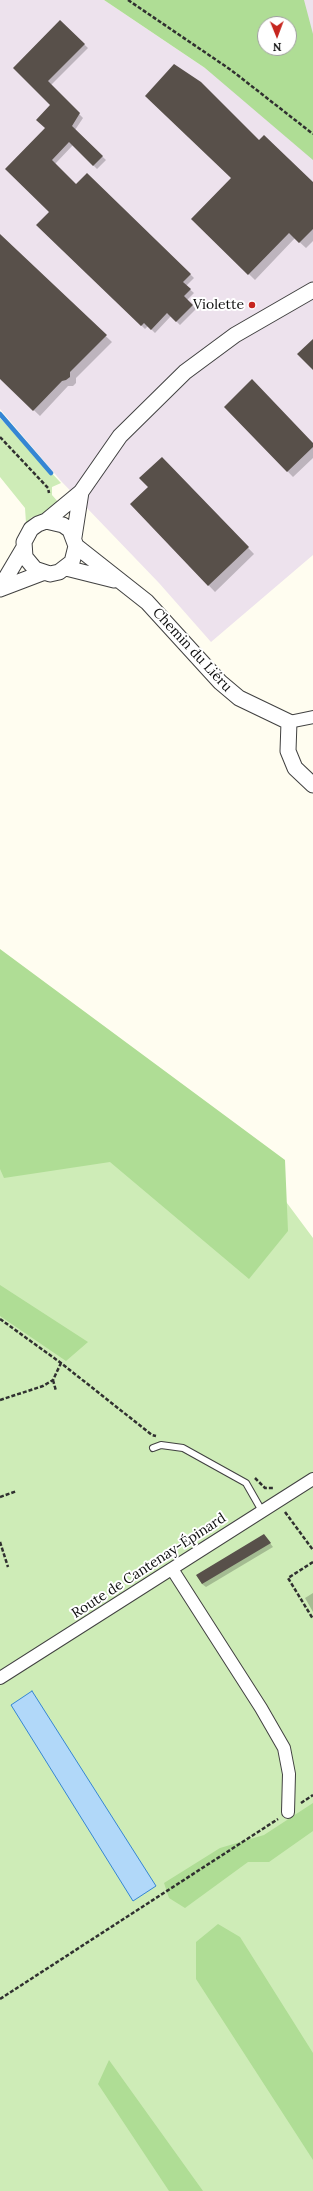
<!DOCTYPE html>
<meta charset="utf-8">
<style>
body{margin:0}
#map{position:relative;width:313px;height:2191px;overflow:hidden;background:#fffdf0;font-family:Lora,serif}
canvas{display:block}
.north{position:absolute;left:257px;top:16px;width:40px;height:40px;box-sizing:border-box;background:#fff;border:1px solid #9f9f9f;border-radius:50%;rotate:179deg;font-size:11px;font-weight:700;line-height:16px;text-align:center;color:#0e0e0e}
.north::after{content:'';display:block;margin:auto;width:14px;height:18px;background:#c6261f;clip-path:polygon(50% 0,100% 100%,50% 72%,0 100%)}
</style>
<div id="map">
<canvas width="313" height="2191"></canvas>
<div class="north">N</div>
</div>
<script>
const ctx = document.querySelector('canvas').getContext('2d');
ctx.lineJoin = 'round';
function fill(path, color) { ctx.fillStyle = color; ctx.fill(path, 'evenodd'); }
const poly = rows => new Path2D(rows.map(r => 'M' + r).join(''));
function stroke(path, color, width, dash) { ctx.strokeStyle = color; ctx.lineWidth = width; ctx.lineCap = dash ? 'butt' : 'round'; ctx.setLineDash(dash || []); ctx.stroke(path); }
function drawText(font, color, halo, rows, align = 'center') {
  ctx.font = font + ' Lora,serif'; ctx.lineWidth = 4; ctx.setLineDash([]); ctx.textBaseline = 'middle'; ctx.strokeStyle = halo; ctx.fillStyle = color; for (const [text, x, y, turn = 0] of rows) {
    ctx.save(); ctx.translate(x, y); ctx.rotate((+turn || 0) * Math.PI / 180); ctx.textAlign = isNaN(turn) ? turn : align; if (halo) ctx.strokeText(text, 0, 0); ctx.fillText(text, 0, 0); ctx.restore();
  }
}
fill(poly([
 [0,0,104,0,205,68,271,0,313,0,313,555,211,642,159,583,61,481,0,409],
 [265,24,289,24,289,48,265,48]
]), '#ede2ed');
fill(poly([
 [0,418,61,483,52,487,52,495,59,503,48,513,32,517,26,523,25,508,0,477],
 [0,986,284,1199,313,1238,313,2191,0,2191]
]), '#ceecb7');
fill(poly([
 [104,0,304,0,313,34,313,160,205,68],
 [265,24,289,24,289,48,265,48],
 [0,949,285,1160,288,1231,249,1279,110,1162,4,1178,0,1169],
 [0,1285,88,1342,66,1361,0,1316],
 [313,1803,313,1831,269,1862,248,1862,185,1908,169,1898,164,1883,220,1848,264,1835],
 [218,1924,240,1937,313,2053,313,2160,196,1979,196,1942],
 [109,2060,203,2191,169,2191,98,2084]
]), '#afdd95');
const water = poly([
 [32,1691,156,1886,133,1901,11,1705,32,1691]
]);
fill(water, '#b1d8f9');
stroke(water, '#3586d4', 1);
fill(poly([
 [60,21,88,48,51,85,83,118,75,130,106,160,97,169,73,145,55,164,76,185,87,174,194,278,186,286,194,293,187,300,196,309,180,325,171,316,155,333,148,326,145,329,38,225,50,212,46,128,51,105,14,68],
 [259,141,313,184,313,241,306,248,295,238,255,280,193,219,233,178],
 [0,236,112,342,76,378,76,383,73,386,68,386,40,416,0,378],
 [225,407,313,444,313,458,293,477],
 [162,458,254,554,215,592,131,504,149,487],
 [264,1535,273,1547,206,1587,202,1584,197,1575],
 [313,1593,313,1612,305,1598]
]), '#0003');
stroke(poly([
 [0,414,51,473]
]), '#3586d4', 4.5);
fill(poly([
 [60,20,85,44,48,81,80,113,72,126,103,156,93,166,69,142,52,160,76,184,87,173,191,274,183,282,191,289,184,296,193,305,176,322,167,313,151,330,144,323,141,326,36,225,49,212,5,169,45,128,36,120,50,105,13,68],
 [174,64,201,82,259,140,264,135,313,182,313,229,299,243,289,233,248,275,191,219,231,178,145,96],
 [0,234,107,335,70,372,70,377,66,380,62,381,33,411,0,379],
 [313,339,313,370,297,354],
 [252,379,313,443,313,447,287,472,224,407],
 [162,457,249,547,208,586,130,504,148,487,139,478],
 [264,1534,271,1543,202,1584,196,1575]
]), '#58504a');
const service = poly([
 [153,1448,161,1445,183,1448,246,1483,262,1511]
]);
const minor = poly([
 [289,722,313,717],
 [172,1569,261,1708,284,1748,289,1774,288,1812],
 [0,1678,313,1479]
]);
const tertiary = poly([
 [46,521,63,525,70,530,76,546,72,562,59,572,50,574,35,569,25,557,24,542,31,529,38,524,46,521,81,492,120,436,185,372,235,335,313,290],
 [74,537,81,492],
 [76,546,147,602,220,682,239,698,289,722,288,751,295,768,313,785],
 [66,568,114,580],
 [0,588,23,549],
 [0,589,42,573]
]);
stroke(service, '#414141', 8);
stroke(minor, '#414141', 14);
stroke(tertiary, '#414141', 17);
stroke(poly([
 [128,0,231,70,313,134],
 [0,437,48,488,49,493],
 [0,1319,61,1363,152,1435,156,1436],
 [53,1380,56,1391],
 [0,1400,43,1386,53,1380,61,1363],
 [255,1478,265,1488,274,1488],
 [0,1497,17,1491],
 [285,1512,313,1550],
 [0,1542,8,1567],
 [313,1562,288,1578,313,1619],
 [301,1803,313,1795],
 [0,1999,278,1819]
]), '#303030', 2.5, [4, 2]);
stroke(service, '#fff', 6);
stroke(minor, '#fff', 12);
stroke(tertiary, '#fff', 15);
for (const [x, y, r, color] of [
 [252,305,4,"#c6261f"]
]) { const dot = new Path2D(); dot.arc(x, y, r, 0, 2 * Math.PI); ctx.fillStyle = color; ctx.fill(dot); stroke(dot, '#fff', 1.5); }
drawText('14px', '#0e0e0e', '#fff', [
 ["Violette",244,305]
], 'right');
drawText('14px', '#0e0e0e', '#fff', [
 ["Chemin du Liéru",192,650,47],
 ["Route de Cantenay-Épinard",149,1566,-33]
]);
</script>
